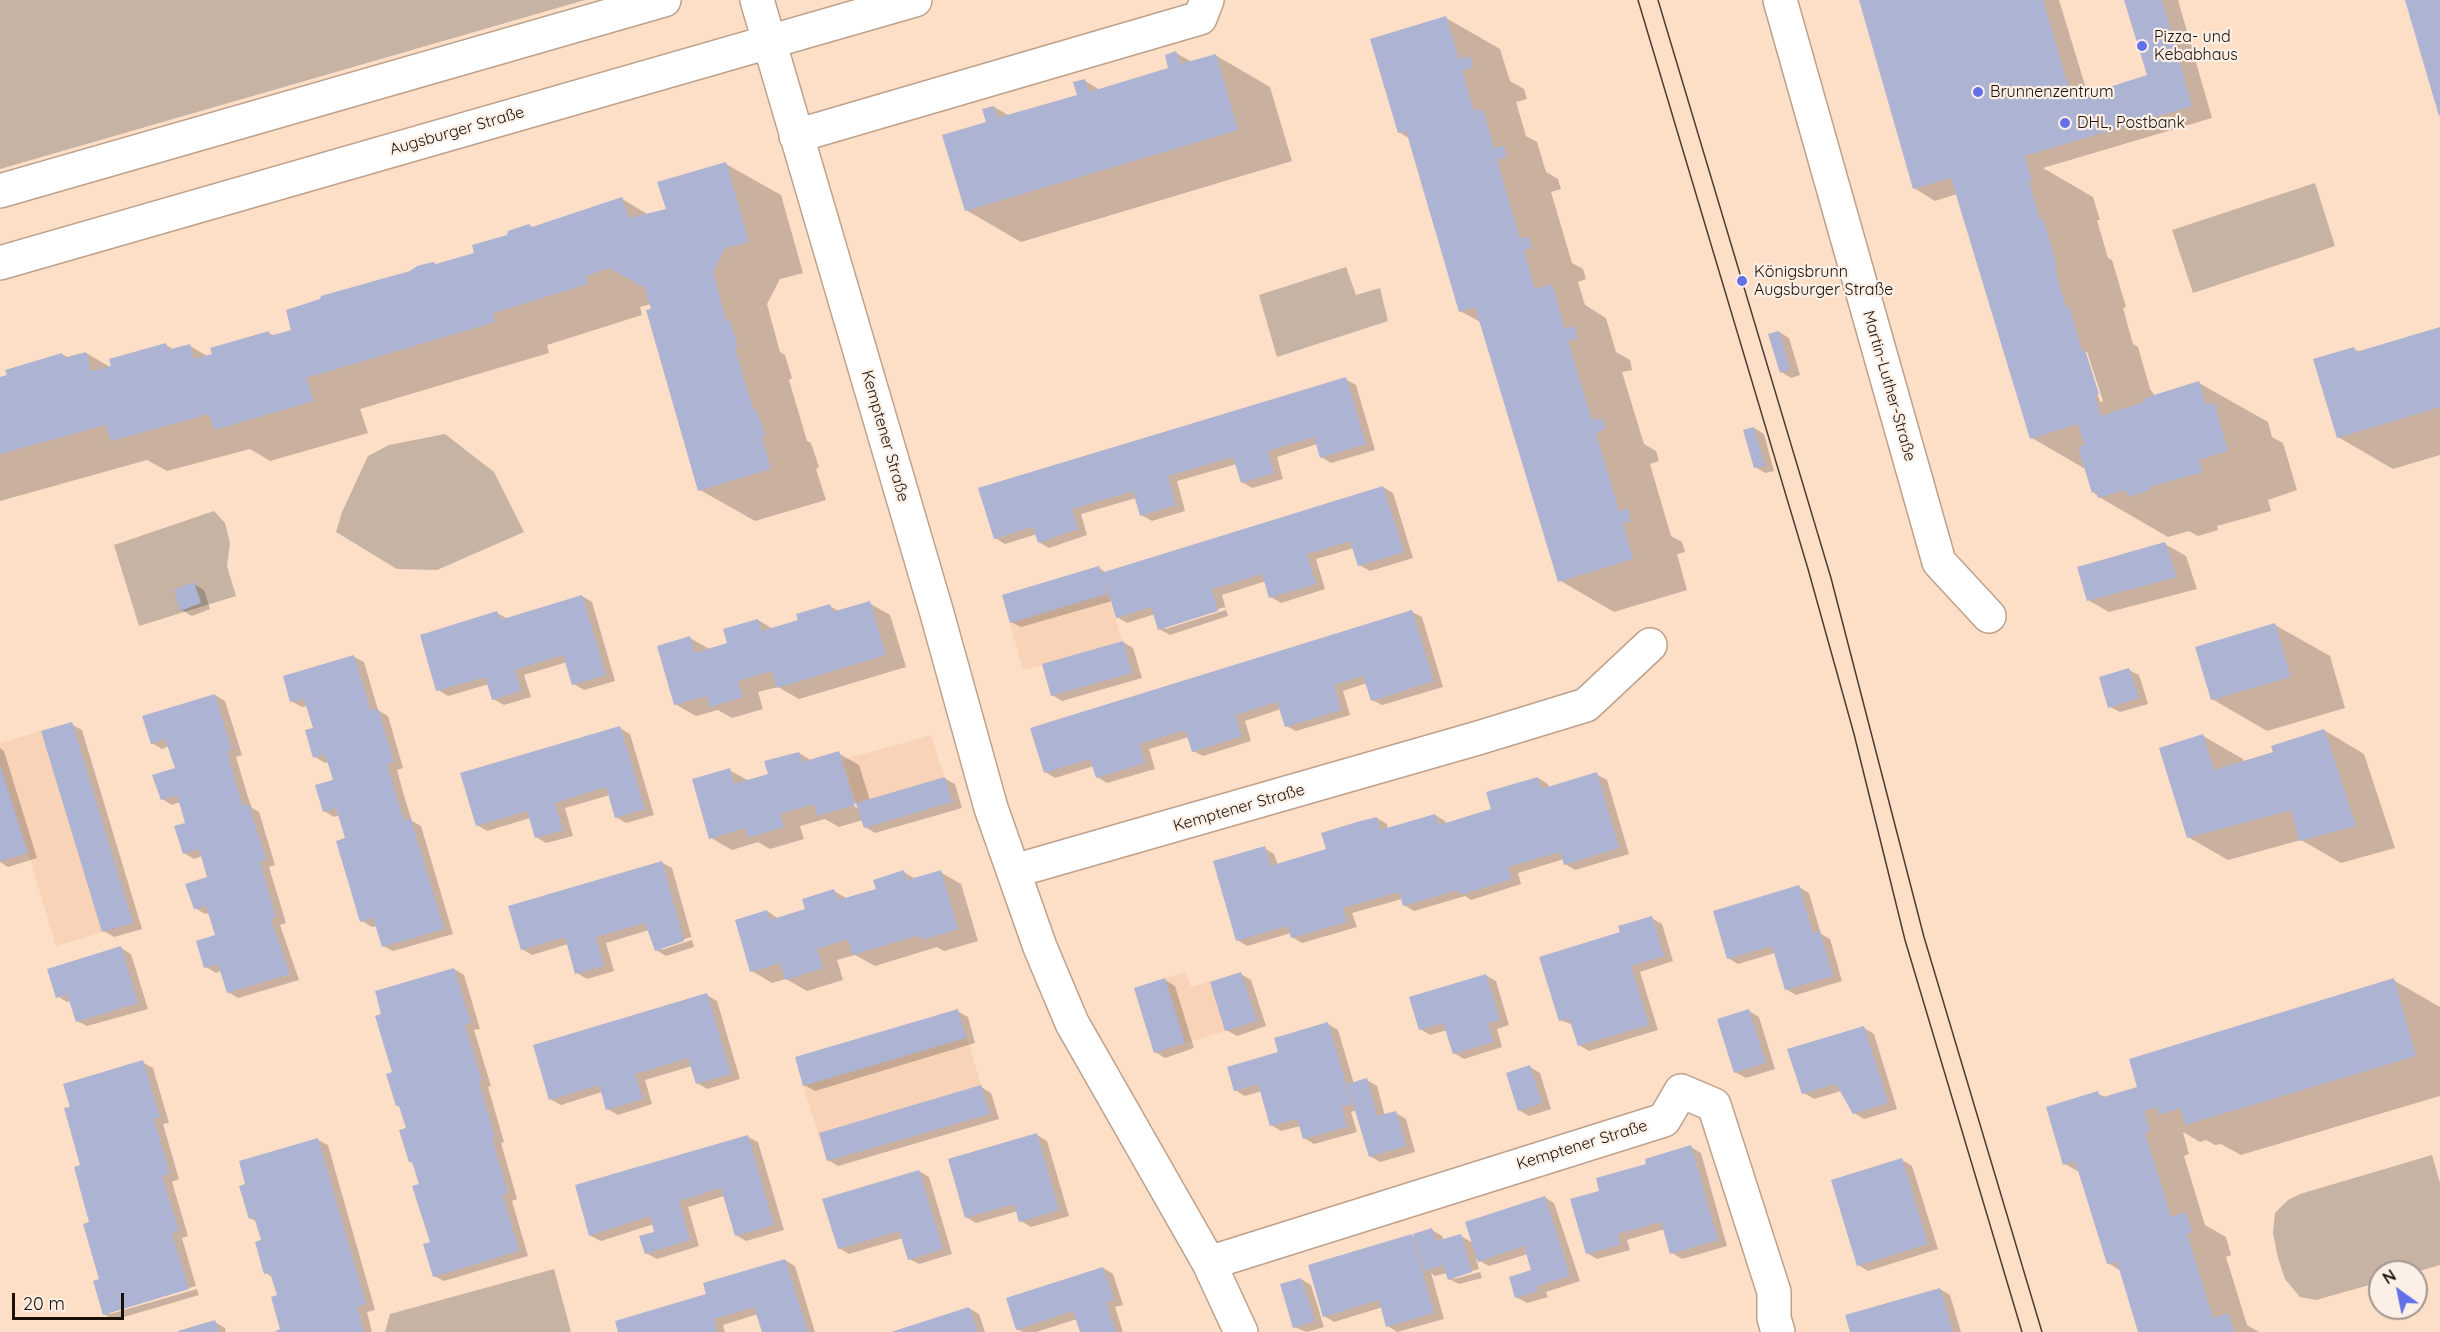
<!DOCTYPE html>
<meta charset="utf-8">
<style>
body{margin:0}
#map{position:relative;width:2440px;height:1332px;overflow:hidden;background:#fddec7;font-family:Quicksand,sans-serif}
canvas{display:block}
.north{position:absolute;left:2368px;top:1260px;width:60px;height:60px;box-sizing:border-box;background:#fcefe6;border:2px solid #a2968e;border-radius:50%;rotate:327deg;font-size:16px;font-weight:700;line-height:24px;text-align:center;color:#1b1109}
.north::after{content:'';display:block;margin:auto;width:21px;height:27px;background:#6270e9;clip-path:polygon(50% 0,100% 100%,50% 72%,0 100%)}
.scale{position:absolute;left:12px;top:1293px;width:112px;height:27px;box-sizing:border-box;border:3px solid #1b1109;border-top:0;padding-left:8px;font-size:18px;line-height:21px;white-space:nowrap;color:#1b1109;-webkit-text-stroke:4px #fcefe6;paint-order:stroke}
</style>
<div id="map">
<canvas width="2440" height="1332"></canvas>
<div class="north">N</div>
<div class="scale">20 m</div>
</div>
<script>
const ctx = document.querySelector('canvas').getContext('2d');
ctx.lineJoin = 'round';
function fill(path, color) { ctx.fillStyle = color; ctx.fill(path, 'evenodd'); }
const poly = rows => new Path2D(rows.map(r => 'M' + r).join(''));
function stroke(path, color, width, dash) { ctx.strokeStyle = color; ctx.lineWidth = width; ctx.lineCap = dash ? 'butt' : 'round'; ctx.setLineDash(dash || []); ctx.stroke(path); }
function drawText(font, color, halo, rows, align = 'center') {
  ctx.font = font + ' Quicksand,sans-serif'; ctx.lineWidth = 4.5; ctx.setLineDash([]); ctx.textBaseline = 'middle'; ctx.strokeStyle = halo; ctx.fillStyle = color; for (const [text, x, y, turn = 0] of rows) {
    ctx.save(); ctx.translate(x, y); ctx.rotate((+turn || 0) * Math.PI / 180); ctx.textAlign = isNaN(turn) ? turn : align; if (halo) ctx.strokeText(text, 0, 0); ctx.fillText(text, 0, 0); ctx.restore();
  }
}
fill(poly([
 [1099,566,1132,673,1051,696,1042,665,1023,670,1002,595],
 [72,722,133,923,56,946,28,853,0,861,0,743],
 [931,735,952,802,864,828,842,760],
 [1186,972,1191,987,1241,972,1257,1021,1154,1053,1134,988],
 [958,1009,990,1114,827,1161,803,1086]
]), '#f8d3b7');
fill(poly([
 [0,0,585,0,0,169],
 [2315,183,2335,246,2193,293,2172,230],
 [1346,267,1356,295,1380,288,1388,321,1277,357,1259,295],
 [445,434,494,472,524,532,437,570,397,569,336,532,342,512,368,456,389,445],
 [214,511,225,523,230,543,227,566,236,596,139,626,114,545],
 [2432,1155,2440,1183,2440,1265,2416,1272,2380,1272,2380,1282,2316,1300,2300,1297,2285,1279,2278,1258,2273,1233,2275,1213,2288,1200,2300,1194],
 [554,1269,571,1332,385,1332,390,1314]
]), '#c7b3a4');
fill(poly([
 [1860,0,2059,0,2088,95,2149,76,2125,0,2178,0,2212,118,2043,168,2093,197,2100,220,2097,220,2108,258,2112,260,2126,307,2123,308,2133,344,2138,347,2150,389,2155,396,2199,383,2268,422,2272,437,2283,443,2297,490,2268,500,2271,511,2217,526,2218,530,2198,536,2189,531,2168,537,2099,497,2093,492,2087,470,2032,438,1957,194,1935,201,1914,188],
 [2084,352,2087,352,2103,401,2100,402],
 [1446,18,1500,49,1510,81,1524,89,1527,99,1516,102,1526,136,1537,142,1546,172,1558,179,1561,189,1551,192,1572,263,1583,269,1586,279,1578,282,1585,305,1606,318,1616,352,1630,360,1632,370,1622,372,1644,444,1656,451,1659,461,1650,464,1671,536,1682,542,1685,552,1677,554,1687,590,1614,612,1559,580,1482,323,1460,311,1410,139,1399,132],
 [1176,53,1192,62,1215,55,1270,87,1292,161,1021,242,966,210,994,107,1010,116,1079,96,1085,81,1100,90,1170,69],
 [726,164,781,195,803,273,780,279,767,304,780,352,785,355,792,378,789,380,807,441,811,443,819,467,816,469,826,500,755,521,700,490,651,304,640,307,642,315,547,345,549,353,360,409,368,433,270,461,250,449,167,471,147,460,0,501,0,379,62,354,69,358,86,353,110,367,166,345,175,350,190,346,209,357,269,333,275,336,293,331,436,266,476,254,533,228,622,199,649,215,668,210],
 [2440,329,2440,455,2393,469,2338,437,2354,349,2360,352],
 [1779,332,1789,338,1800,375,1791,378,1781,372],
 [1345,379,1356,385,1375,450,1331,463,1321,457,1317,444,1277,457,1283,479,1252,488,1242,482,1237,464,1177,481,1185,511,1152,521,1141,515,1136,498,1081,514,1087,535,1049,548,1039,542,1037,534,1005,544,995,538],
 [1754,428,1764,434,1774,471,1765,473,1755,467],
 [1383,487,1393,493,1413,558,1370,571,1359,565,1354,548,1316,559,1325,589,1281,603,1271,597,1266,581,1222,595,1228,616,1170,635,1159,629,1155,614,1127,623,1117,617,1112,601,1021,627,1011,622,1099,568,1107,573],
 [1225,607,1226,610,1165,629,1165,626],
 [2165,544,2186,556,2197,589,2109,612,2088,600],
 [194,584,204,590,210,609,192,616,182,610],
 [582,596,592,602,615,681,584,690,574,684,567,662,524,675,531,697,504,705,493,699,489,684,448,696,438,690,497,613,508,619],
 [869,603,890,615,906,667,799,699,778,687,758,692,763,709,732,718,718,710,696,716,675,704,690,638,711,650,729,644,758,620,773,629,800,621,830,606,840,612],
 [1412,612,1422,617,1443,687,1382,705,1372,700,1367,683,1343,691,1350,715,1296,731,1286,726,1281,709,1245,721,1251,741,1203,756,1193,751,1189,737,1149,749,1155,769,1107,783,1097,777,1094,766,1055,778,1045,772],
 [2275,625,2330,656,2345,708,2267,731,2212,699],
 [1123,642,1133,648,1142,678,1062,701,1052,695],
 [354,657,364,662,378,710,388,716,403,768,397,770,405,799,412,821,421,826,453,934,393,951,383,946,377,926,372,927,362,921,346,839,339,815,334,817,324,811,335,781,329,762,325,763,315,757,315,729,308,706,302,707,291,701],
 [2129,670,2139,675,2148,704,2120,712,2110,707],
 [215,695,225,701,242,755,236,757,248,797,252,808,259,812,275,865,269,867,286,923,280,925,299,980,238,998,228,992,220,971,216,973,206,967,217,936,210,913,205,914,195,908,209,878,202,856,194,859,184,853,187,824,180,802,172,805,162,799,177,768,169,746,162,749,152,743],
 [71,724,82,730,142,929,114,937,104,931],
 [620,728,630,734,654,815,626,823,616,817,610,795,565,808,573,836,546,843,536,837,530,818,487,831,477,825],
 [2324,730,2364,754,2395,848,2341,863,2301,840,2228,860,2188,837,2203,736,2243,759,2244,762,2274,753],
 [0,748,4,751,37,858,8,867,0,862],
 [799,753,812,761,838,753,859,765,870,800,944,778,955,784,962,808,875,833,865,827,863,820,839,827,825,819,800,826,804,839,770,849,758,842,732,850,711,838,729,770,749,781,770,775],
 [849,800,859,805,859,809,847,802],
 [1596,774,1607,780,1629,854,1575,870,1565,864,1564,859,1518,873,1521,884,1471,900,1465,896,1414,911,1404,905,1402,899,1352,913,1357,927,1302,943,1292,937,1291,933,1247,946,1237,940,1264,848,1274,854,1278,865,1328,850,1377,818,1387,824,1388,829,1435,815,1445,821,1446,825,1493,810,1538,778,1548,784,1549,788],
 [661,862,672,868,692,939,691,937,661,947,661,950,692,940,694,947,666,956,656,950,649,930,606,943,614,971,587,979,577,973,568,944,532,955,522,949],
 [903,872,916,879,940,872,961,884,978,941,944,951,937,947,875,966,855,955,837,960,843,980,807,991,786,979,772,983,752,971,767,911,779,919,807,910,834,891,848,899,878,890],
 [1799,887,1809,893,1821,934,1830,939,1842,981,1796,995,1786,989,1775,953,1738,964,1728,958],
 [1651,918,1662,924,1673,961,1640,972,1658,1030,1589,1051,1579,1045,1573,1025,1560,1020,1622,933],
 [121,948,131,954,148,1009,87,1026,77,1021,71,1001,67,1002,57,996],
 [454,969,464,975,480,1029,474,1030,491,1086,488,1087,504,1142,501,1143,517,1199,512,1201,528,1256,444,1281,434,1276,431,1243,421,1185,414,1164,410,1161,408,1129,401,1108,397,1105,394,1073],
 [1241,974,1251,980,1266,1026,1237,1036,1226,1030],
 [1485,975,1496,981,1509,1025,1497,1029,1502,1047,1464,1059,1454,1053,1447,1030,1430,1035,1420,1029],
 [1165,980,1175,986,1194,1048,1165,1058,1155,1052],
 [2393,980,2440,1007,2440,1096,2241,1155,2221,1144,2215,1145,2206,1140,2200,1142,2183,1132,2189,1154,2184,1156,2205,1225,2226,1237,2231,1255,2226,1257,2247,1325,2259,1332,2140,1332,2121,1271,2108,1263,2081,1173,2065,1164,2097,1093,2107,1098,2136,1088],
 [707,995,717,1001,740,1079,707,1089,697,1083,692,1066,645,1080,652,1104,618,1115,607,1109,602,1092,561,1105,550,1099],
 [957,1011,968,1017,975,1043,815,1091,804,1085],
 [1749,1011,1759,1017,1775,1069,1746,1078,1735,1072],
 [1328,1024,1338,1030,1354,1084,1367,1080,1377,1086,1385,1116,1396,1113,1406,1119,1415,1152,1380,1162,1370,1156,1357,1110,1351,1112,1357,1132,1314,1144,1304,1138,1300,1126,1281,1131,1271,1125,1262,1091,1245,1096,1235,1090,1280,1053],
 [1864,1028,1874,1034,1897,1109,1864,1119,1854,1113,1841,1091,1814,1099,1804,1093],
 [142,1062,153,1068,169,1123,163,1124,179,1179,172,1182,188,1236,182,1238,196,1286,110,1311,110,1314,197,1289,199,1295,114,1320,104,1314,101,1280,72,1108],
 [1530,1067,1540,1073,1551,1109,1529,1116,1519,1110],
 [981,1087,991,1093,999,1119,838,1166,828,1160],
 [1037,1135,1047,1141,1069,1216,1031,1227,1021,1221,1018,1211,976,1223,966,1217],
 [748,1137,758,1142,784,1230,746,1241,736,1235,724,1196,688,1207,699,1246,657,1259,646,1253,656,1233,654,1224,601,1241,591,1236,577,1186],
 [318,1140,328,1145,375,1310,367,1312,372,1332,279,1332,282,1330,279,1296,273,1278,266,1273,263,1241,257,1222,250,1218],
 [1691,1147,1701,1153,1727,1246,1682,1259,1672,1253,1665,1229,1627,1240,1630,1250,1597,1259,1587,1253,1601,1192,1648,1165],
 [1902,1160,1912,1166,1938,1249,1868,1271,1858,1265],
 [919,1171,929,1177,952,1254,919,1264,909,1259,903,1238,849,1254,839,1248],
 [1544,1197,1554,1203,1580,1281,1546,1292,1548,1297,1527,1303,1516,1297,1533,1271,1528,1254,1489,1266,1476,1259,1479,1269,1454,1276,1454,1279,1480,1272,1482,1278,1459,1284,1449,1279,1447,1273,1435,1276,1431,1273,1444,1319,1397,1332,1388,1326,1383,1307,1334,1322,1324,1316,1412,1236,1416,1238,1432,1230,1442,1236,1444,1241,1461,1236,1473,1243],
 [785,1260,795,1266,815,1332,763,1332,758,1314,723,1325,725,1332,619,1332],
 [1103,1268,1113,1274,1123,1305,1115,1307,1123,1332,1081,1332,1077,1319,1036,1332,1023,1332,1017,1329],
 [1301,1279,1311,1285,1324,1327,1307,1332,1294,1327],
 [1940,1289,1950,1295,1961,1332,1851,1332],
 [969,1308,979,1314,985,1332,895,1332],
 [215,1322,225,1328,226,1332,182,1332]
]), '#0003');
fill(poly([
 [1859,0,2043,0,2072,99,2147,75,2124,0,2162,0,2192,106,2025,156,2032,181,2029,181,2040,220,2043,219,2051,244,2057,267,2055,269,2066,307,2069,305,2082,351,2085,350,2099,394,2095,396,2101,416,2144,402,2143,399,2154,395,2199,381,2206,405,2214,402,2228,451,2199,460,2203,472,2149,487,2150,490,2128,497,2125,490,2098,498,2096,491,2092,493,2078,447,2084,445,2078,424,2030,439,1951,178,1913,189],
 [2405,0,2440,0,2440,115,2439,116],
 [1446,16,1459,59,1470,56,1472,61,1473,67,1462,71,1474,111,1483,109,1494,148,1504,146,1507,157,1497,160,1520,239,1528,236,1532,248,1524,250,1535,289,1552,284,1565,329,1575,326,1578,338,1568,341,1592,420,1602,418,1605,429,1596,433,1619,511,1628,509,1631,521,1623,523,1633,559,1558,582,1475,307,1459,312,1406,131,1398,133,1370,39],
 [1176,51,1180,64,1216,54,1238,130,965,211,942,135,986,122,982,109,994,106,997,118,1077,95,1073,82,1085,79,1089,92,1168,68,1165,55],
 [726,162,749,242,725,248,713,272,726,320,730,321,738,346,735,348,753,409,756,410,765,435,762,438,771,469,698,491,646,310,651,309,645,288,609,268,586,276,588,284,493,313,495,322,306,378,314,401,214,430,209,414,111,441,106,425,0,454,0,377,7,375,5,370,62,353,64,358,86,352,91,371,111,366,109,359,166,343,168,350,190,344,194,359,212,354,210,348,269,331,270,336,291,330,286,310,320,299,321,296,328,294,410,271,417,266,433,262,436,264,474,253,472,245,507,235,508,231,529,224,532,227,622,197,629,218,666,209,657,182],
 [2440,327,2440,407,2337,438,2313,359,2354,347,2356,352,2363,350],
 [1779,331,1790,369,1780,373,1768,334],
 [1346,377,1366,444,1320,458,1314,437,1268,451,1274,473,1241,483,1233,457,1168,476,1176,505,1140,516,1133,491,1072,509,1078,529,1038,543,1033,527,994,539,978,488],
 [1754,427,1765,466,1754,468,1743,430],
 [1383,486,1404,552,1358,566,1350,541,1307,554,1316,584,1269,598,1262,574,1212,589,1218,611,1158,630,1151,607,1116,618,1105,582,1107,594,1010,623,1002,595,1099,566,1101,573],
 [2165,542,2177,577,2087,601,2077,567],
 [194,582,201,603,180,611,174,590],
 [582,595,606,675,572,685,563,655,515,670,521,691,492,700,485,677,436,691,420,635,497,611,500,620],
 [870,601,886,655,777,688,772,671,738,681,743,697,710,707,707,696,674,705,657,646,690,636,695,653,727,643,723,629,758,619,762,631,798,620,796,614,830,604,832,612],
 [1412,610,1434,681,1371,701,1363,676,1334,685,1341,710,1285,727,1277,702,1235,715,1242,736,1192,752,1185,730,1139,744,1145,763,1096,778,1090,759,1044,773,1030,728],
 [2275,623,2291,677,2211,700,2195,647],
 [1123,641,1132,673,1051,696,1042,664],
 [354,655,371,711,378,709,394,762,387,764,395,792,404,820,411,819,444,929,382,947,373,918,360,922,336,841,345,838,336,808,323,812,315,785,333,780,325,754,313,758,305,730,313,728,304,699,290,702,283,676],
 [2129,668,2139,698,2108,708,2099,677],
 [215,694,232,750,227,751,238,791,243,806,249,805,266,860,260,862,276,917,271,920,290,974,227,993,218,964,204,968,196,941,215,935,206,906,194,909,185,884,207,877,199,849,183,854,174,826,185,823,177,795,161,800,152,775,175,768,165,739,151,744,142,716],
 [72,722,133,923,102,932,41,731],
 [620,726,645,809,615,818,606,787,555,803,563,830,535,838,527,811,476,826,460,773],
 [2324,729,2356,826,2299,841,2291,810,2187,838,2159,748,2203,734,2214,770,2273,752,2271,746],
 [839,751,855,805,817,816,814,804,780,814,784,827,748,838,745,828,709,839,692,779,730,768,734,784,768,774,764,761,799,752,802,762],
 [0,765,28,853,0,861],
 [1597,772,1619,848,1564,865,1560,852,1508,867,1512,879,1460,895,1458,890,1403,906,1399,892,1343,908,1347,922,1291,938,1288,926,1236,941,1213,861,1265,846,1270,866,1326,849,1321,833,1357,822,1377,817,1380,830,1435,814,1439,825,1491,809,1486,792,1538,777,1541,789],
 [945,777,952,802,864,828,856,803],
 [662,861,684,941,655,951,645,923,596,937,604,966,575,974,565,937,521,950,508,906],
 [904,870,907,880,941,870,958,929,922,940,920,935,852,955,848,939,817,949,823,968,785,980,780,963,750,972,735,920,767,910,770,920,805,909,802,899,834,889,838,900,876,889,873,880],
 [1799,885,1813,933,1820,931,1833,976,1785,990,1772,946,1727,959,1713,911],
 [1652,916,1664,956,1631,966,1649,1025,1578,1046,1569,1018,1559,1021,1539,957,1620,932,1618,926],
 [121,946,138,1003,76,1022,67,994,56,998,47,969],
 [454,968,471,1023,465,1025,482,1081,479,1082,495,1137,492,1138,508,1193,503,1195,519,1251,433,1277,423,1244,430,1242,412,1186,419,1184,412,1162,409,1162,399,1130,406,1128,399,1106,396,1106,386,1074,392,1072,375,1016,381,1014,375,991],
 [1241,972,1257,1021,1225,1031,1210,982],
 [1486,974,1500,1020,1488,1023,1493,1042,1453,1054,1443,1023,1419,1030,1409,997],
 [1165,978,1185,1043,1154,1053,1134,988],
 [2394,978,2416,1056,2185,1125,2180,1108,2159,1115,2157,1107,2144,1111,2150,1131,2145,1133,2171,1217,2186,1212,2192,1232,2187,1234,2213,1318,2228,1313,2234,1332,2138,1332,2117,1262,2107,1264,2075,1161,2063,1165,2046,1107,2098,1091,2100,1098,2137,1087,2129,1059],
 [707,993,731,1074,696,1084,688,1058,635,1074,643,1099,606,1110,599,1085,549,1100,533,1045],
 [958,1009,966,1038,803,1086,795,1057],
 [1749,1009,1766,1063,1734,1073,1717,1019],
 [1328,1022,1352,1104,1342,1107,1347,1127,1303,1139,1297,1119,1270,1126,1258,1084,1234,1091,1227,1067,1278,1052,1274,1038],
 [1864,1026,1888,1103,1853,1114,1836,1084,1802,1094,1787,1049],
 [143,1060,160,1117,154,1119,170,1174,162,1176,179,1231,172,1233,189,1289,103,1315,93,1281,99,1279,83,1224,89,1222,74,1167,80,1165,64,1108,70,1107,63,1084],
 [1530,1065,1542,1103,1518,1111,1506,1073],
 [1367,1078,1377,1116,1396,1111,1406,1146,1369,1157,1347,1084],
 [981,1085,990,1114,827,1161,819,1133],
 [1037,1133,1059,1210,1019,1222,1014,1204,965,1218,948,1159],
 [748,1135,774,1225,735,1236,721,1188,679,1201,690,1240,645,1254,639,1236,654,1232,650,1216,589,1236,575,1185],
 [318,1138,366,1304,357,1307,364,1332,274,1332,280,1329,271,1297,277,1295,270,1273,264,1274,255,1242,261,1240,254,1217,249,1219,239,1186,245,1184,239,1161],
 [1691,1145,1718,1240,1670,1254,1661,1222,1618,1234,1620,1245,1586,1254,1570,1199,1599,1191,1596,1178,1646,1164,1645,1159],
 [1902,1158,1928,1244,1857,1266,1831,1180],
 [919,1170,943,1249,908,1260,899,1231,838,1249,822,1199],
 [1545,1196,1570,1276,1537,1286,1538,1291,1515,1298,1509,1277,1531,1270,1524,1246,1478,1262,1465,1222],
 [1432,1228,1436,1241,1461,1234,1472,1272,1448,1280,1443,1265,1424,1271,1413,1234],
 [1412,1234,1434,1313,1386,1327,1379,1300,1323,1317,1308,1265],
 [785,1259,808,1332,762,1332,754,1307,714,1319,717,1332,618,1332,615,1321,706,1294,703,1283],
 [1103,1267,1114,1300,1106,1302,1116,1332,1080,1332,1073,1311,1016,1330,1006,1298],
 [1301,1278,1315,1321,1293,1328,1280,1284],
 [1940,1288,1953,1332,1850,1332,1845,1315],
 [969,1307,978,1332,891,1332],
 [215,1320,219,1332,178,1332,178,1331]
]), '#acb3d3');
const minor = poly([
 [757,0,936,610,991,808,1040,947,1072,1023,1209,1263,1241,1332],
 [1780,0,1939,562,1989,616],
 [796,136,1200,18,1207,0],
 [0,191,664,0],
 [0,263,915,0],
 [1014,871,1478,738,1586,705,1650,645],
 [1209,1263,1664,1120,1681,1091,1714,1105,1774,1292,1774,1318,1778,1332]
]);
stroke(minor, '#bea18b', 36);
stroke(minor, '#fff', 33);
stroke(poly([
 [1638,0,1808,569,1854,734,1905,940,2022,1332],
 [1658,0,1831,578,1924,937,2042,1332]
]), '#4c3d32', 1.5);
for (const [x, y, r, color] of [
 [2142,46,6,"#6270e9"],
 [1978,92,6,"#6270e9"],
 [2065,123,6,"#6270e9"],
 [1742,281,6,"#6270e9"]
]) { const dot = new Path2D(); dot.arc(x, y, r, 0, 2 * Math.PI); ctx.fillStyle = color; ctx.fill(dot); stroke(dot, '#fcefe6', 2); }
drawText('16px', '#1b1109', '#fcefe6', [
 ["Pizza- und",2154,37],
 ["Kebabhaus",2154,55],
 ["Brunnenzentrum",1990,92],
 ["DHL, Postbank",2077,123],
 ["Königsbrunn",1754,272],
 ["Augsburger Straße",1754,290]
], 'left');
drawText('16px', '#1b1109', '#fcefe6', [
 ["Augsburger Straße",457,131,-16],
 ["Martin-Luther-Straße",1889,386,74],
 ["Kemptener Straße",885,436,74],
 ["Kemptener Straße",1239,808,-16],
 ["Kemptener Straße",1582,1145,-17]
]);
</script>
